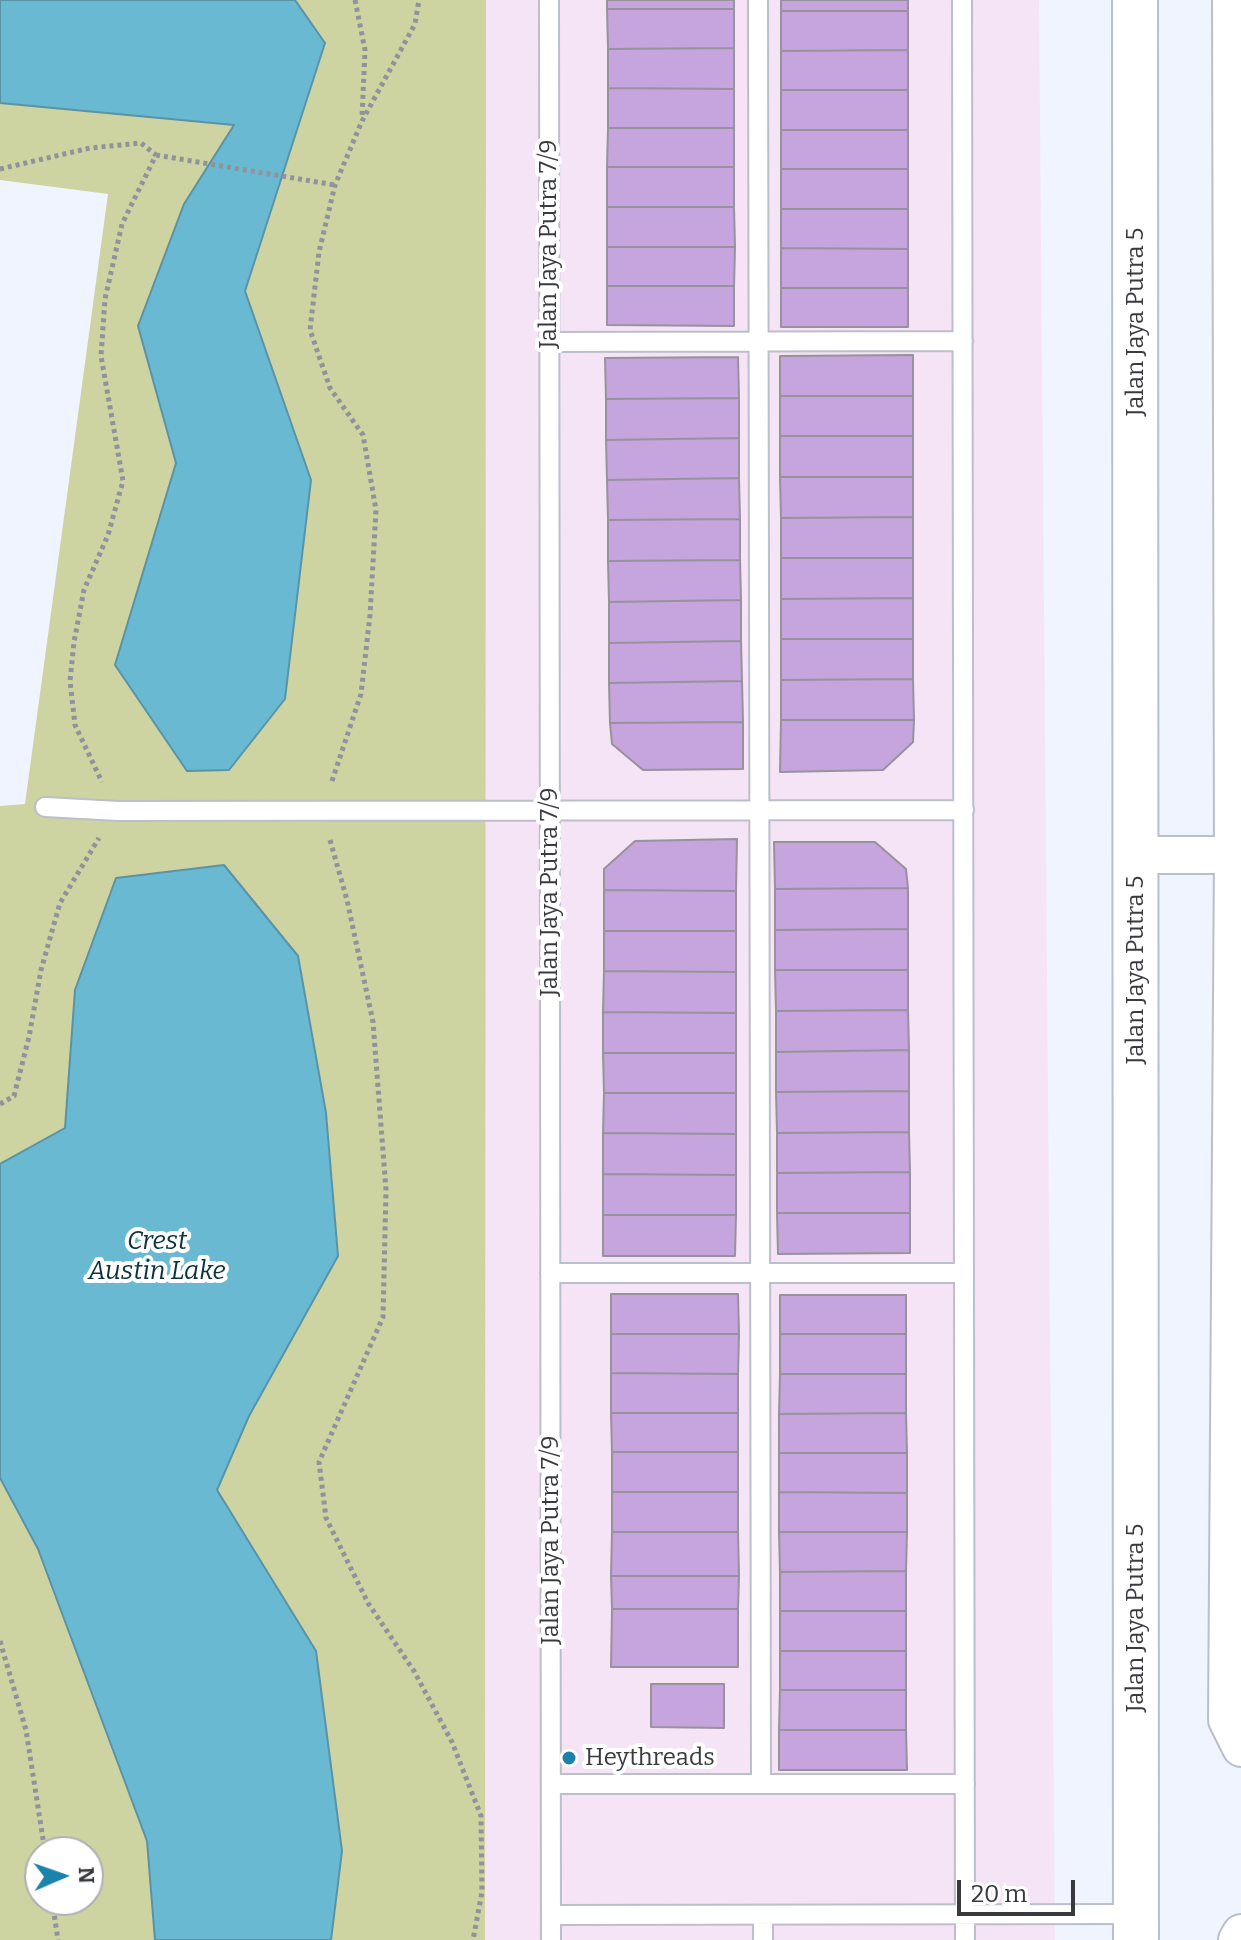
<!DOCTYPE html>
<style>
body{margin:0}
#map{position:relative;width:1241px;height:1940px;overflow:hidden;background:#f0f4fe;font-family:Bitter,serif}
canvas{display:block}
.north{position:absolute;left:24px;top:1836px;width:80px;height:80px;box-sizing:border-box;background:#fff;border:2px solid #afb0b2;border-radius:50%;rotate:88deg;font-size:22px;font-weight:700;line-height:32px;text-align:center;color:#383a3e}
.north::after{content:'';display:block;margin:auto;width:28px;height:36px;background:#1a82ab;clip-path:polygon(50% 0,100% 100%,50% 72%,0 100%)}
.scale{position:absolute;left:957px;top:1880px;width:118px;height:36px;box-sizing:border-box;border:4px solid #383a3e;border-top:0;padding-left:10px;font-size:24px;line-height:28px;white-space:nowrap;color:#383a3e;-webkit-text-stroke:6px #fff;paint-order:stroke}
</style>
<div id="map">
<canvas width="1241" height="1940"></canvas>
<div class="north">N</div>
<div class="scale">20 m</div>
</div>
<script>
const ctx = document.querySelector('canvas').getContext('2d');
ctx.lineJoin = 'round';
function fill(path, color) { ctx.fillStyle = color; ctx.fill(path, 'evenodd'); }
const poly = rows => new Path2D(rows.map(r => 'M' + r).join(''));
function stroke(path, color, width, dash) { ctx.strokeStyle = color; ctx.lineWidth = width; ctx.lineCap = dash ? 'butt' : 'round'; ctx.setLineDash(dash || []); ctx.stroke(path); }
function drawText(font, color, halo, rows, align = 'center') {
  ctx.font = font + ' Bitter,serif'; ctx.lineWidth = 8; ctx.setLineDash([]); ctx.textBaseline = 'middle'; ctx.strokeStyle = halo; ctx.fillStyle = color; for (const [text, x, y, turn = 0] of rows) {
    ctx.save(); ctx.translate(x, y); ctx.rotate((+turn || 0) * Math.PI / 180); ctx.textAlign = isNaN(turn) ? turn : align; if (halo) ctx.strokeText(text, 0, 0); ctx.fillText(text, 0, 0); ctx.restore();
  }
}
fill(poly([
 [486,0,1039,0,1055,1940,485,1940]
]), '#f5e4f5');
fill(poly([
 [0,0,486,0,485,1940,0,1940,0,806,25,804,108,194,0,180],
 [40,1852,88,1852,88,1900,40,1900]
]), '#cdd3a1');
const water = poly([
 [0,0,295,0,325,43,245,291,311,480,285,699,229,770,187,771,115,665,176,463,138,326,184,204,234,125,0,103,0,0],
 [224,865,298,956,326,1113,338,1256,249,1416,217,1490,316,1651,342,1851,331,1940,155,1940,147,1841,38,1549,0,1478,0,1164,65,1128,75,990,116,878,224,865]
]);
fill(water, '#69b9d3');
stroke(water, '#5a93a6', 2);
const building = poly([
 [607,0,734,0,734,9,607,9,607,0],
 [781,0,908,0,908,11,781,11,781,0],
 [607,9,734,9,734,48,608,49,607,9],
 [781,11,908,11,908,50,781,51,781,11],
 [734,48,734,89,608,88,608,49,734,48],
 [908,50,908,90,781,90,781,51,908,50],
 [608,88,734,89,734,128,608,128,608,88],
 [781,90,908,90,908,130,781,130,781,90],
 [608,128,734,128,734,167,607,167,608,128],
 [781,130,908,130,908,169,781,169,781,130],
 [607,167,734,167,734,207,607,207,607,167],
 [781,169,908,169,908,209,781,209,781,169],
 [607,207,734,207,735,247,607,247,607,207],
 [781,209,908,209,908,249,781,248,781,209],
 [607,247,735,247,734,286,607,286,607,247],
 [781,248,908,249,908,288,781,288,781,248],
 [607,286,734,286,734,326,607,325,607,286],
 [781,288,908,288,908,327,781,327,781,288],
 [913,355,913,396,780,396,780,356,913,355],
 [738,357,739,398,606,399,605,358,738,357],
 [780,396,913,396,913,436,780,436,780,396],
 [739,398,739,438,606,440,606,399,739,398],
 [780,436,913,436,913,477,780,477,780,436],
 [739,438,739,478,607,480,606,440,739,438],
 [780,477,913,477,913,517,781,518,780,477],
 [739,478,740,519,608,520,607,480,739,478],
 [913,517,913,558,781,558,781,518,913,517],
 [740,519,740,560,608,561,608,520,740,519],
 [781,558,913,558,913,598,781,599,781,558],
 [740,560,741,600,609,602,608,561,740,560],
 [913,598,913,639,781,639,781,599,913,598],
 [741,600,741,641,609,643,609,602,741,600],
 [781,639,913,639,913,679,781,680,781,639],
 [741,641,742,681,609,683,609,643,741,641],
 [913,679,914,720,781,720,781,680,913,679],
 [742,681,743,722,610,723,609,683,742,681],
 [781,720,914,720,913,742,883,770,780,772,781,720],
 [743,722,743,769,643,770,612,744,610,723,743,722],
 [737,839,736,891,604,890,604,869,635,841,737,839],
 [774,842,875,842,906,869,908,888,775,889,774,842],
 [908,888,908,929,775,930,775,889,908,888],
 [604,890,736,891,736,931,604,931,604,890],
 [908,929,908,970,775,970,775,930,908,929],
 [604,931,736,931,736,972,604,971,604,931],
 [775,970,908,970,908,1010,776,1011,775,970],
 [604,971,736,972,736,1013,603,1012,604,971],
 [908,1010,909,1050,776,1052,776,1011,908,1010],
 [603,1012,736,1013,736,1053,603,1053,603,1012],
 [909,1050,909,1091,776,1092,776,1052,909,1050],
 [603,1053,736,1053,736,1093,604,1093,603,1053],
 [909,1091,909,1132,777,1133,776,1092,909,1091],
 [604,1093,736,1093,736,1134,603,1133,604,1093],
 [909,1132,910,1172,777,1173,777,1133,909,1132],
 [603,1133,736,1134,736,1175,603,1174,603,1133],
 [910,1172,910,1213,777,1213,777,1173,910,1172],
 [603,1174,736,1175,736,1215,603,1215,603,1174],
 [777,1213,910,1213,910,1253,778,1254,777,1213],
 [603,1215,736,1215,735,1256,603,1256,603,1215],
 [611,1294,738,1294,739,1334,611,1334,611,1294],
 [780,1295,906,1295,906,1334,780,1334,780,1295],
 [611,1334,739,1334,738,1374,611,1373,611,1334],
 [780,1334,906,1334,906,1374,780,1374,780,1334],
 [611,1373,738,1374,738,1413,611,1413,611,1373],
 [780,1374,906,1374,906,1413,779,1414,780,1374],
 [611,1413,738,1413,738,1452,612,1452,611,1413],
 [906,1413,907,1453,779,1453,779,1414,906,1413],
 [612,1452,738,1452,738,1492,612,1492,612,1452],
 [779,1453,907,1453,907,1493,779,1492,779,1453],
 [612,1492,738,1492,738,1532,612,1532,612,1492],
 [779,1492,907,1493,907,1532,779,1532,779,1492],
 [612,1532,738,1532,739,1576,611,1576,612,1532],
 [779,1532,907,1532,906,1571,780,1572,779,1532],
 [906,1571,906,1611,780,1611,780,1572,906,1571],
 [611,1576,739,1576,738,1609,612,1609,611,1576],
 [612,1609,738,1609,738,1667,611,1667,612,1609],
 [780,1611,906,1611,906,1651,780,1651,780,1611],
 [780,1651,906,1651,906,1690,780,1690,780,1651],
 [651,1684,724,1684,724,1728,651,1727,651,1684],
 [780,1690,906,1690,906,1730,779,1730,780,1690],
 [779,1730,906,1730,907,1770,779,1770,779,1730]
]);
fill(building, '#c6a4dd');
stroke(building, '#97929b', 2);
const service = poly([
 [549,0,551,1940],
 [758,0,761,1784],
 [962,0,965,1940],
 [549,342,963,341],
 [45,807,118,811,964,810],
 [550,1273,964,1273],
 [551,1784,965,1784],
 [551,1915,1136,1914],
 [763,1915,763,1940]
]);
const minor = poly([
 [1231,0,1233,855,1227,1720,1241,1748],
 [1136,855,1241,855],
 [1237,1940,1241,1933]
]);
const tertiary = poly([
 [1135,0,1136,1940]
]);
stroke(service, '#bbbfc9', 22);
stroke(minor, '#bbbfc9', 40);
stroke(tertiary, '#bbbfc9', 48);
stroke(poly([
 [355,0,365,50,362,118],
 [156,155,335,185],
 [0,169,90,148,141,143,156,155,122,224,105,299,101,356,123,481,108,535,84,590,74,642,70,681,75,725,102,782],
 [332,781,361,694,370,615,376,510,363,435,330,388,310,330,319,252,335,185,362,121,415,24,419,0],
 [330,840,347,900,373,1022,386,1190,383,1317,319,1462,326,1518,368,1603,414,1671,452,1742,481,1816,482,1892,473,1940],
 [0,1104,14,1096,29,1037,41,970,60,903,99,838],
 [0,1641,26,1730,45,1852],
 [52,1900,58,1940]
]), '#90939a', 5, [4, 4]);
stroke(service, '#fff', 18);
stroke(minor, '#fff', 36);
stroke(tertiary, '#fff', 44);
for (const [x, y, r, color] of [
 [569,1758,8,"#1a82ab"]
]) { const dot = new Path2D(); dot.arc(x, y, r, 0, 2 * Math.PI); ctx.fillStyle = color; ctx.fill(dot); stroke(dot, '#fff', 3); }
drawText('24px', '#383a3e', '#fff', [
 ["Jalan Jaya Putra 7/9",549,244,-90],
 ["Jalan Jaya Putra 5",1136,322,-90],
 ["Jalan Jaya Putra 7/9",550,892,-90],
 ["Jalan Jaya Putra 5",1136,970,-90],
 ["Jalan Jaya Putra 7/9",551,1540,-90],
 ["Jalan Jaya Putra 5",1136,1618,-90]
]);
drawText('24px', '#383a3e', '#fff', [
 ["Heythreads",585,1758]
], 'left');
drawText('italic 26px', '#0b323d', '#fff', [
 ["Crest",157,1242],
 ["Austin Lake",157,1272]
]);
</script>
